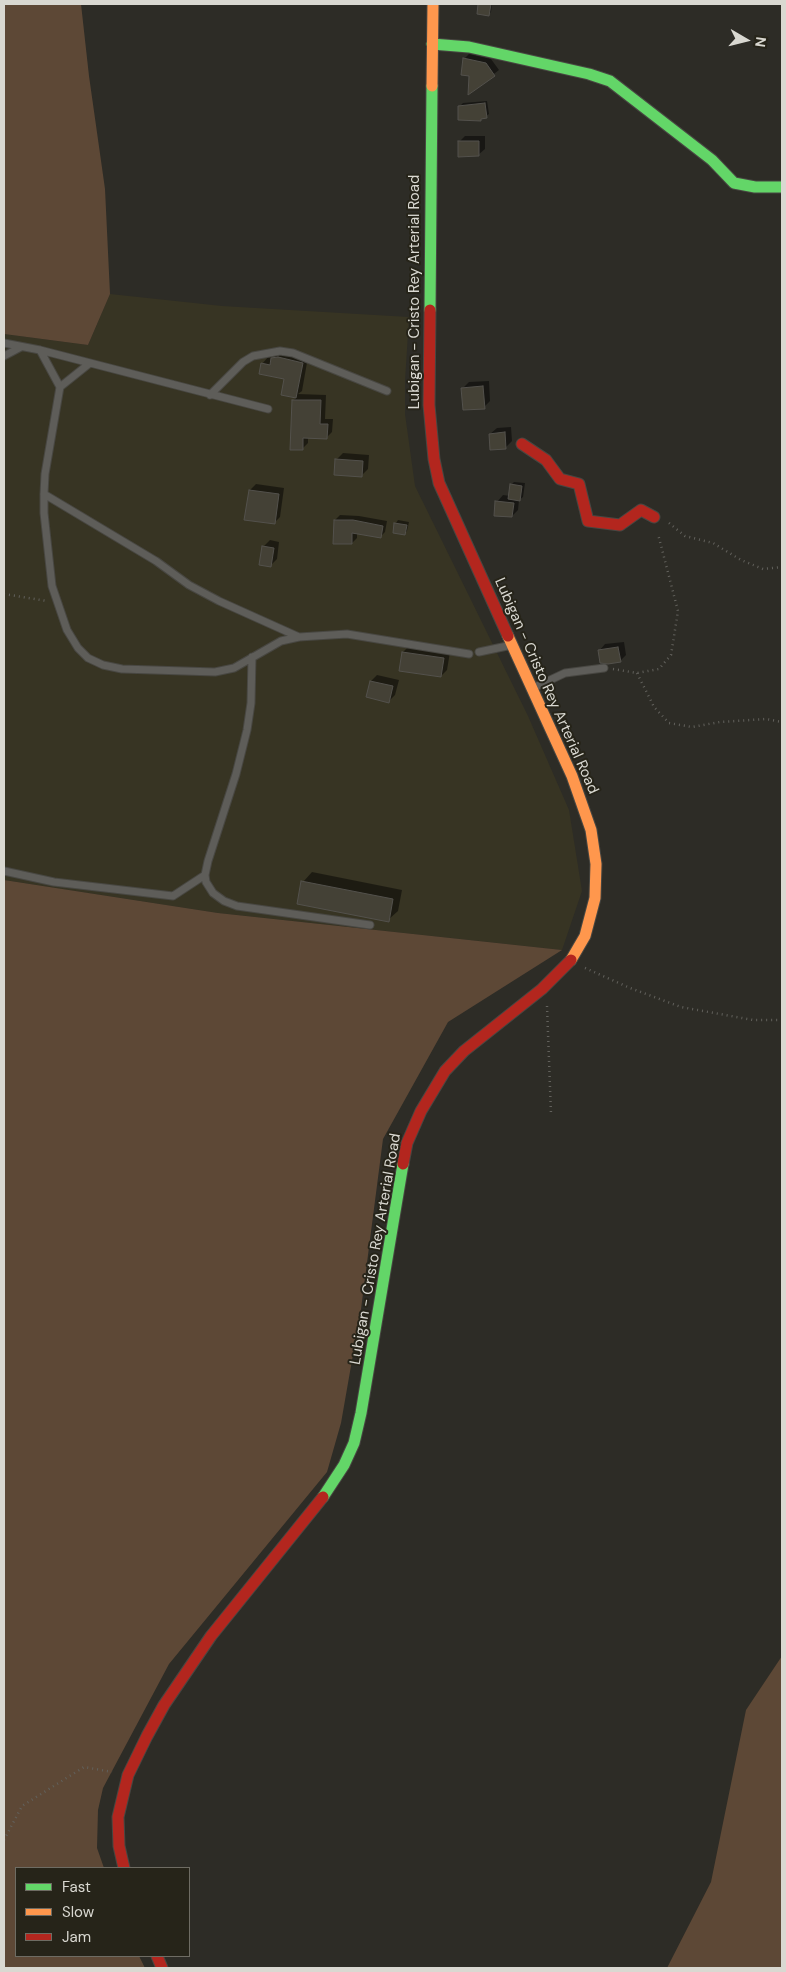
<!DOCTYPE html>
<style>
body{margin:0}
#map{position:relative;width:786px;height:1972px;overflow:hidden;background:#2d2c26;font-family:"DM Sans",sans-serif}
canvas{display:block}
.frame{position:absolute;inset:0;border:5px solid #d9d8d1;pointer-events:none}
.legend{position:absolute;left:15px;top:1867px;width:175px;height:90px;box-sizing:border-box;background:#262419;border:1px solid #6e6c63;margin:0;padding:6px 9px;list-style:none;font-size:15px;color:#d9d8d1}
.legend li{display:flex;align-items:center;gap:10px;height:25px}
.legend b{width:25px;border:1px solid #6e6c63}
.north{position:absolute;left:721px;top:15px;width:50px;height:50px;-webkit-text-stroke:4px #262419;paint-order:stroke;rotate:98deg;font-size:14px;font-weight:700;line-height:20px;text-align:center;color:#d9d8d1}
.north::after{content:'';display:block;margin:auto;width:18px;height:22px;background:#d9d8d1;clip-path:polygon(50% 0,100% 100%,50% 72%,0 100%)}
</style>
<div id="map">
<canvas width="786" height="1972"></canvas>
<div class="frame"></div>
<ul class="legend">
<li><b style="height:6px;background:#63d668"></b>Fast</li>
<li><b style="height:6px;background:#ff974d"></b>Slow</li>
<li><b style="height:6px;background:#b3261e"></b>Jam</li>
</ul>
<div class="north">N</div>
</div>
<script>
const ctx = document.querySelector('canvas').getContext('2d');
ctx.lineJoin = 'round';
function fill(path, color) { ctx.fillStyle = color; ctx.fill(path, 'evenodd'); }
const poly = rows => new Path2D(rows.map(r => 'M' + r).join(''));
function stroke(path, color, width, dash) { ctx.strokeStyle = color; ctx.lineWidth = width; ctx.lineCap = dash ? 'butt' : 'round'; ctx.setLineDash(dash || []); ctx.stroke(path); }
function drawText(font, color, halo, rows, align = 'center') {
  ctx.font = font + ' "DM Sans",sans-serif'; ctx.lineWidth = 4; ctx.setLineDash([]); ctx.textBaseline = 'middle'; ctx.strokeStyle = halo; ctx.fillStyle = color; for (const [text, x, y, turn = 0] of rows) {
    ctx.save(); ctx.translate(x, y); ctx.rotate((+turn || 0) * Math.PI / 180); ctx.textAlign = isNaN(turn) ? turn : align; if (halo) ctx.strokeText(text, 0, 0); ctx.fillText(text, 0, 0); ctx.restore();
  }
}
fill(poly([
 [110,294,222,306,409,317,405,381,405,414,415,486,528,716,569,810,582,891,562,950,218,913,4,880,4,334,88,345]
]), '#373423');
fill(poly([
 [4,4,81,4,89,76,105,189,110,294,88,345,4,334],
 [4,880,218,913,562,950,448,1022,383,1139,361,1309,341,1423,327,1472,169,1664,103,1788,98,1810,97,1848,104,1868,16,1868,16,1956,139,1956,145,1968,4,1968],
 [782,1656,782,1968,667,1968,711,1882,746,1710]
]), '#5d4836');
fill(poly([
 [480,4,492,4,491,12,488,15,478,13],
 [469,54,491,59,499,70,469,93,471,75,464,59],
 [487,101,489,114,480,120,460,106,463,103],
 [465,136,485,136,485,149,478,155,459,142],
 [279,352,308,357,302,391,298,394,326,395,325,419,333,419,332,432,327,437,308,437,308,443,302,449,294,400,296,397,282,394,285,378,262,364,268,357,273,358],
 [489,381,490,401,484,407,463,388,469,382],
 [511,427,512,441,506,447,490,434,497,428],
 [343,453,369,455,368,469,362,475,337,459],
 [514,482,525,483,523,497,519,500,518,510,512,516,497,502,503,495,510,496,511,485],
 [256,484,284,488,280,517,274,523,250,490],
 [340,515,359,516,387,521,385,532,380,537,357,533,357,538,352,543,335,520],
 [398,520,409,522,407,531,404,534,394,532,396,523],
 [270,540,279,542,277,559,271,565,261,564,264,546],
 [624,642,626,655,620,661,599,651,605,644],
 [409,646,450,652,447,670,441,676,403,652],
 [377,675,399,680,395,695,389,701,371,681],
 [312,872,402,890,398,911,388,920,303,882]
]), '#0007');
const building = poly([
 [478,4,491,4,489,16,477,14,478,4],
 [463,58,486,63,495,76,468,95,469,76,461,75,463,58],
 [485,103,487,118,481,119,481,121,458,120,458,106,485,103],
 [458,141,479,141,479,156,458,157,458,141],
 [278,357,303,363,296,398,281,395,284,379,259,374,261,363,270,365,271,358,278,357],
 [483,386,485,409,463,410,461,388,483,386],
 [292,400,321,400,320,424,328,424,327,439,303,438,303,450,290,450,292,400],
 [505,432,506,449,490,450,489,434,505,432],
 [335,459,363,461,362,477,334,475,335,459],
 [510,484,522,486,520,501,508,499,510,484],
 [249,490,279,494,275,524,244,520,249,490],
 [495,501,514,503,512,517,494,516,495,501],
 [334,520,353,520,383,526,381,538,352,533,352,544,333,544,334,520],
 [394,523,407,525,405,535,393,533,394,523],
 [262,546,274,548,271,567,259,565,262,546],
 [618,647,621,662,608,664,600,663,598,650,618,647],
 [402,652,444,658,441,677,399,671,402,652],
 [370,681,393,686,389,703,366,697,370,681],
 [301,881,393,899,389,922,297,904,301,881]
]);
fill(building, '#444136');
stroke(building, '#53514c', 1);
const lane = poly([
 [4,343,40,350,268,409],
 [40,350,60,387,45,474,44,494,44,513,52,586,67,630,78,648,88,658,103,665,122,669,215,672,234,668,281,641,299,637,347,634,469,654],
 [4,356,21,347],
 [60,387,90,363],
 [210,395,243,362,253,356,280,351,293,353,387,391],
 [44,494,156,561,189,585,219,601,299,637],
 [479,652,512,645],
 [252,657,251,703,247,730,236,774,208,861,205,875,206,882,213,893,224,901,237,906,370,925],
 [533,688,565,673,604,668],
 [4,871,54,882,173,896,205,875]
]);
const fast = poly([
 [432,44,469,47,589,74,610,81,712,160,734,183,755,187,782,187],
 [430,310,432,86],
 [323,1497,344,1465,354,1443,361,1413,403,1164]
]);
const slow = poly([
 [432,86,433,4],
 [508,636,572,776,591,830,596,864,595,898,585,936,571,960]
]);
const jam = poly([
 [430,310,429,405,434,459,439,483,508,636],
 [522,444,546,460,560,479,579,484,588,521,620,525,641,510,654,517],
 [403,1164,407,1143,421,1111,445,1071,464,1051,542,989,571,960],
 [124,1868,119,1846,118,1817,128,1775,147,1736,164,1705,211,1636,323,1497],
 [157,1956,162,1968]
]);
stroke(lane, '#484742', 9);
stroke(fast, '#484742', 13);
stroke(slow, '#484742', 13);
stroke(jam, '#484742', 13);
stroke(poly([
 [669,523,685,536,713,543,741,560,763,569,782,567],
 [4,594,47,601],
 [613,669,637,673,659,669,671,655,678,611,658,534],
 [637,673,654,707,669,723,692,727,720,722,766,719,782,722],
 [585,968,630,988,681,1007,753,1020,782,1020],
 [547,1006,551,1114],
 [4,1840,22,1806,84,1767,112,1772]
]), '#62615c', 2.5, [1, 4]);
stroke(lane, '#5e5d59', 7);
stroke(fast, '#63d668', 11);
stroke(slow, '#ff974d', 11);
stroke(jam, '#b3261e', 11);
drawText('15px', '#d9d8d1', '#262419', [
 ["Lubigan - Cristo Rey Arterial Road",415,292,-90],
 ["Lubigan - Cristo Rey Arterial Road",546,686,66],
 ["Lubigan - Cristo Rey Arterial Road",376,1249,-80]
]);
</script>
